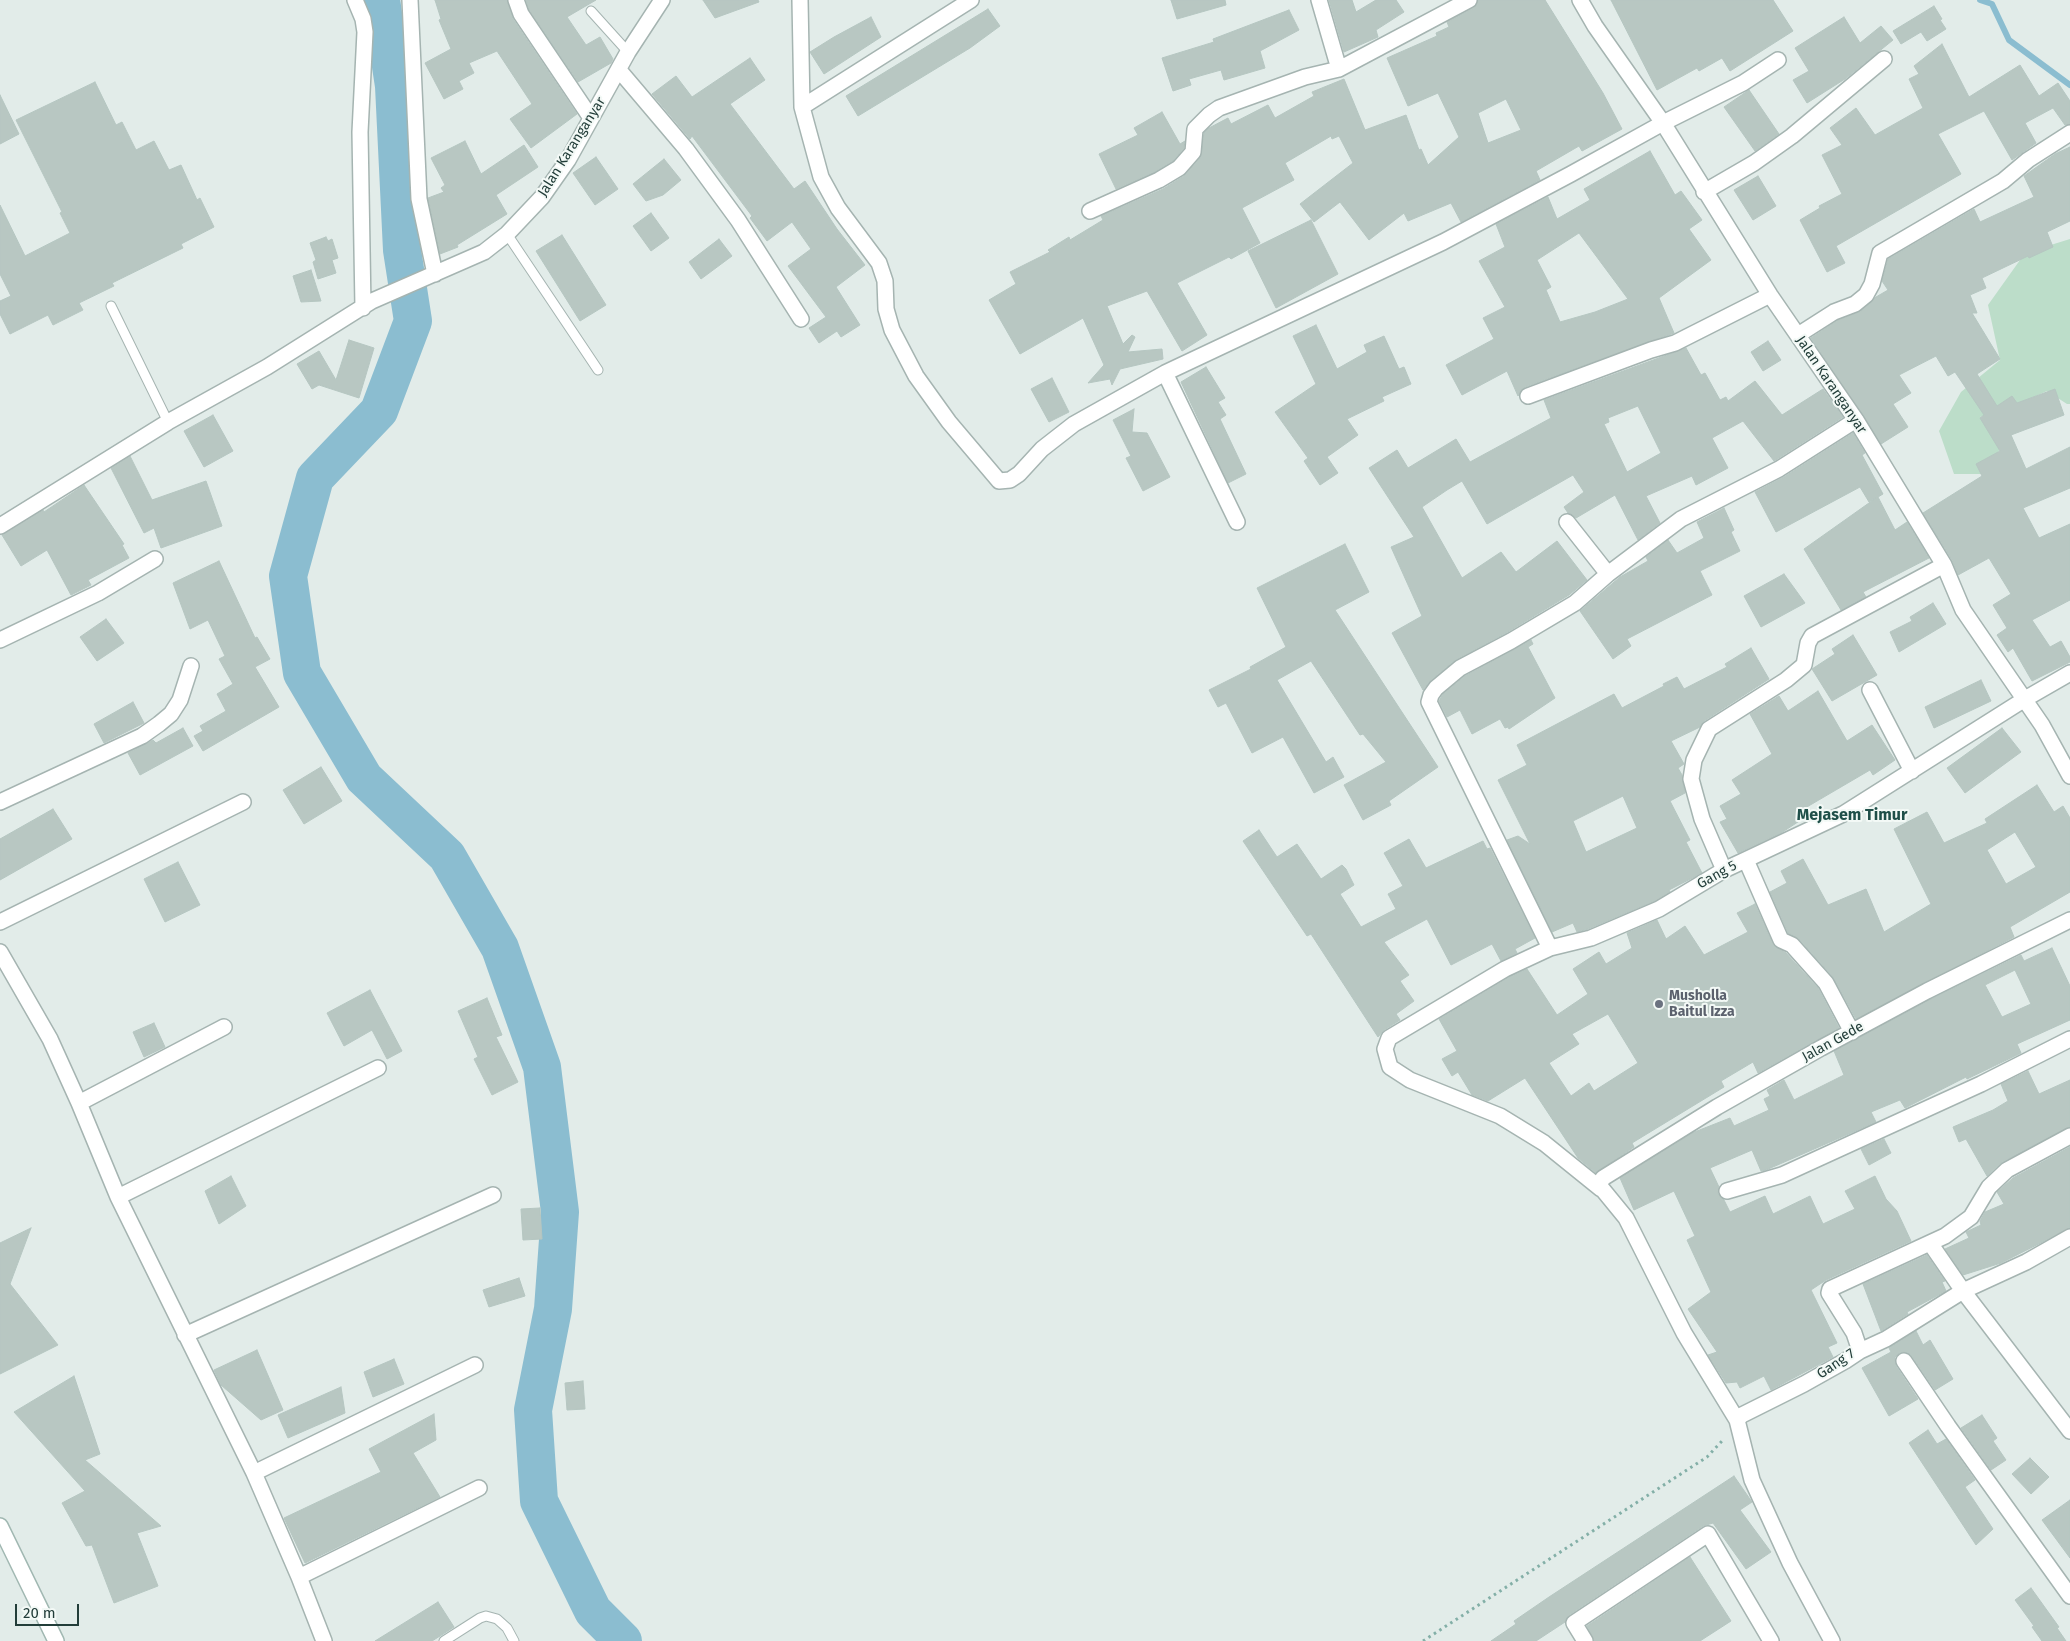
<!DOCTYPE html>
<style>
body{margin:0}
#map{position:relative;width:2070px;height:1641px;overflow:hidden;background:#e2ece9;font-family:"Fira Sans",sans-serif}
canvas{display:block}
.scale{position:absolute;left:15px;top:1604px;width:64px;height:22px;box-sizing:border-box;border:2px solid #223d39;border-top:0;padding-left:6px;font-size:15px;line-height:18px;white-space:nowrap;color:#223d39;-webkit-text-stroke:4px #f3f9f6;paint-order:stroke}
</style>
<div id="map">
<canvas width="2070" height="1641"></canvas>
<div class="scale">20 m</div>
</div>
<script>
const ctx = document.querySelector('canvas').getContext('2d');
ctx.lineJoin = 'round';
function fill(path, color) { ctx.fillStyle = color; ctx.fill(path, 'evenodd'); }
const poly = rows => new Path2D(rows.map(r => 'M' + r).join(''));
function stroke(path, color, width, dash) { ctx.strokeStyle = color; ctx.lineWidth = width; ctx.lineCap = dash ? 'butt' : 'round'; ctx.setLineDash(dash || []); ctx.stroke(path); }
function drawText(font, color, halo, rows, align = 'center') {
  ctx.font = font + ' "Fira Sans",sans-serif'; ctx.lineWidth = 4; ctx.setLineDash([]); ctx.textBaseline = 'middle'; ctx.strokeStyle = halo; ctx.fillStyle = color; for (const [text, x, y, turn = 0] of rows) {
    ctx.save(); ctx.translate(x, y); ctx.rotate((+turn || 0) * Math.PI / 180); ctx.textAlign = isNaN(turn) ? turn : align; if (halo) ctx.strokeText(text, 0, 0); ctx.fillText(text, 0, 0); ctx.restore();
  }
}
fill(poly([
 [2070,239,2070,404,2067,404,2047,391,2003,411,1980,417,2002,445,1986,474,1954,474,1939,431,1961,392,2000,360,1988,305,2025,253]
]), '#bcddc9');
stroke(poly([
 [1980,0,1992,4,2009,40,2070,85]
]), '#8bbdd0', 6);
stroke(poly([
 [381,0,394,86,402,250,413,321,379,411,315,478,288,576,302,673,364,778,447,856,500,948,542,1067,560,1212,553,1309,533,1410,539,1501,593,1611,623,1641]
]), '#8bbdd0', 38);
const building = poly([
 [435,0,507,0,513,19,577,114,531,148,510,119,532,104,497,51,469,63,474,73,459,81,463,89,444,99,425,63,451,49,439,20,441,19,435,0],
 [526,0,596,0,567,17,586,45,600,37,613,59,611,63,578,82,529,10,526,0],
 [703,0,758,0,759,2,715,18,703,0],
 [1171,0,1225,0,1226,5,1177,19,1171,0],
 [1329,0,1352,0,1356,12,1376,0,1396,0,1404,12,1376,30,1378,37,1344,52,1329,0],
 [1478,0,1545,0,1603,93,1622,129,1582,151,1579,146,1536,171,1540,180,1461,222,1451,203,1408,221,1404,213,1369,240,1340,202,1314,222,1300,204,1353,163,1339,136,1332,139,1331,136,1285,163,1294,180,1242,208,1260,243,1231,259,1229,257,1177,283,1207,335,1182,351,1147,291,1107,306,1123,344,1132,335,1135,337,1128,352,1162,349,1163,359,1120,369,1112,385,1110,379,1088,383,1104,365,1083,318,1020,354,989,300,1016,284,1010,272,1050,252,1048,250,1069,237,1070,240,1103,220,1101,216,1163,189,1184,176,1200,158,1204,133,1209,128,1228,118,1231,124,1268,105,1275,118,1314,96,1312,92,1344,79,1365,130,1406,115,1419,150,1421,149,1428,165,1459,137,1438,93,1408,106,1387,58,1437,36,1436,33,1449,27,1447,22,1474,8,1478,0],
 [1506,99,1521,130,1488,143,1478,113,1506,99],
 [1611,0,1773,0,1793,31,1730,71,1722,58,1699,71,1697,68,1657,90,1611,0],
 [1934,6,1942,19,1940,20,1946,29,1927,41,1921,32,1901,44,1893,31,1934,6],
 [988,9,1000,26,970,48,858,116,846,96,988,9],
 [1289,10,1299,30,1260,51,1265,68,1224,80,1221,70,1189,79,1191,85,1173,91,1162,58,1214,42,1213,39,1289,10],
 [871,17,881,37,824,74,810,52,834,37,871,17],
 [1844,17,1860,43,1881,26,1893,40,1845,79,1807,103,1793,80,1809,71,1795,48,1844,17],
 [1942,44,1969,97,2020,65,2039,96,2058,83,2070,101,2070,124,2065,125,2053,108,2025,123,2036,143,2012,160,1984,111,1938,134,1961,174,1836,246,1845,263,1827,272,1800,220,1820,208,1819,206,1842,194,1822,155,1842,145,1830,128,1856,108,1875,135,1923,108,1909,79,1919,74,1914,66,1942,44],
 [750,58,765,80,730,104,794,189,805,181,837,229,865,265,836,287,860,325,841,337,837,331,819,343,809,328,826,317,788,266,811,249,792,222,767,241,750,218,752,216,692,136,690,139,652,94,676,76,692,97,750,58],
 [95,82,116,125,122,122,136,150,154,141,169,170,181,165,197,200,200,198,214,227,181,244,183,248,112,283,114,286,79,303,83,310,53,325,48,315,10,334,0,314,0,301,11,296,0,274,0,205,25,256,70,233,60,213,62,212,16,120,95,82],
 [1749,90,1779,134,1755,151,1724,107,1749,90],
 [0,95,19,134,0,144,0,95],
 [1162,112,1180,144,1185,141,1184,148,1173,161,1155,172,1116,189,1099,154,1138,135,1134,128,1162,112],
 [465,141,481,174,524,145,538,167,496,195,507,214,457,245,458,247,440,254,428,198,444,192,441,188,445,185,431,158,465,141],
 [2070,147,2070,221,2047,232,2053,247,2029,258,2028,256,1982,278,1986,288,1970,295,1977,313,1972,313,2000,359,1977,374,1997,406,2012,396,2017,403,2055,389,2064,415,2011,435,2026,469,2070,447,2070,488,2023,508,2039,538,2070,524,2070,600,2032,620,2050,647,2061,641,2070,657,2070,662,2032,681,2013,648,2008,652,1997,635,2007,628,1993,605,2011,594,1989,558,1958,575,1952,560,1923,513,1982,476,1976,464,2000,451,1980,418,1984,415,1955,372,1948,376,1936,356,1899,375,1911,393,1893,404,1908,427,1881,444,1811,338,1838,320,1861,311,1876,297,1888,290,1882,281,1888,259,1974,209,1980,222,2034,197,2024,176,2055,154,2070,147],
 [1650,151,1675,195,1681,191,1702,220,1689,229,1711,260,1659,298,1674,333,1525,387,1518,396,1507,371,1462,395,1446,365,1494,339,1483,318,1505,307,1479,261,1505,247,1496,224,1548,197,1557,219,1590,200,1584,189,1650,151],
 [1579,233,1628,299,1595,312,1560,322,1546,290,1551,287,1537,260,1579,233],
 [596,157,618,189,595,205,573,173,596,157],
 [664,159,681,180,663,195,646,201,633,184,664,159],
 [1758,176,1776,206,1753,220,1734,190,1758,176],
 [651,213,669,238,651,251,633,226,651,213],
 [1311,220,1338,274,1276,308,1248,251,1311,220],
 [562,235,606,305,580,321,536,251,562,235],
 [326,237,328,241,332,239,338,258,332,260,336,273,318,279,313,262,316,260,310,243,326,237],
 [719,239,732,256,701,279,689,262,719,239],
 [311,270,321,301,301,302,293,276,311,270],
 [1316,325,1337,369,1367,352,1364,345,1384,336,1399,369,1404,367,1411,384,1382,397,1384,401,1347,419,1358,435,1327,457,1338,473,1320,485,1304,461,1308,458,1275,412,1316,384,1293,336,1316,325],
 [349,340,374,348,359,398,319,385,312,389,297,364,319,351,336,380,349,340],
 [1768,341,1781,360,1763,371,1751,352,1768,341],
 [1686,348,1701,375,1705,373,1720,400,1726,397,1728,401,1755,381,1782,415,1823,389,1843,417,1774,461,1743,421,1712,438,1728,468,1696,485,1692,476,1646,496,1660,523,1638,540,1615,495,1576,518,1568,513,1564,507,1584,492,1573,475,1487,524,1462,481,1447,490,1422,507,1462,578,1501,552,1516,572,1557,541,1587,580,1569,595,1506,633,1454,661,1430,681,1423,690,1392,633,1422,616,1391,547,1414,537,1369,468,1397,450,1408,468,1456,439,1470,462,1551,418,1544,400,1686,348],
 [1638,406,1661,453,1627,472,1604,424,1609,422,1608,418,1638,406],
 [1206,367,1225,398,1218,402,1226,415,1220,419,1246,474,1228,483,1181,382,1206,367],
 [1052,378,1069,412,1049,422,1031,389,1052,378],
 [1134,409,1132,432,1147,433,1170,477,1143,491,1126,458,1131,456,1113,420,1134,409],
 [213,415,233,451,204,467,184,431,213,415],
 [1853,433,1865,453,1862,455,1883,494,1878,497,1895,530,1907,522,1929,558,1863,592,1866,597,1841,610,1804,549,1876,498,1869,502,1860,487,1776,532,1755,492,1784,477,1853,433],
 [130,456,152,500,206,481,222,526,161,548,154,528,144,533,111,468,130,456],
 [84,485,124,544,122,545,129,558,88,580,91,585,71,595,47,550,21,566,2,535,43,510,44,512,84,485],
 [1724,508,1734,530,1731,532,1740,551,1700,571,1712,595,1627,639,1631,646,1613,659,1580,611,1620,577,1648,561,1646,557,1668,540,1677,553,1704,538,1697,522,1724,508],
 [1345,544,1369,592,1335,610,1438,767,1389,801,1391,805,1363,820,1344,785,1386,762,1363,734,1360,735,1311,661,1277,680,1326,762,1333,757,1344,777,1314,793,1283,737,1252,753,1226,703,1218,707,1209,690,1251,669,1250,667,1286,647,1257,588,1345,544],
 [219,561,255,638,257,637,270,659,255,667,279,707,203,751,194,736,203,731,200,726,226,711,217,694,233,684,219,659,225,656,208,620,190,629,173,583,219,561],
 [1784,574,1805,603,1761,627,1744,596,1784,574],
 [1933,603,1946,624,1899,652,1890,632,1912,621,1910,617,1933,603],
 [106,619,124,643,97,661,80,637,106,619],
 [1853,635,1877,675,1832,701,1812,669,1835,654,1832,649,1853,635],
 [1531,640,1533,644,1528,647,1555,698,1509,729,1508,727,1505,728,1500,719,1472,734,1460,710,1447,717,1439,701,1443,694,1465,676,1531,640],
 [1751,648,1769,679,1704,721,1700,727,1671,741,1684,764,1678,768,1682,775,1685,793,1670,801,1690,840,1686,842,1702,873,1669,890,1670,892,1655,901,1588,929,1577,932,1573,923,1552,932,1507,840,1518,836,1530,844,1498,780,1527,765,1517,745,1614,694,1622,708,1664,686,1663,684,1677,677,1684,689,1727,667,1725,664,1751,648],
 [1623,796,1637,828,1586,852,1573,821,1623,796],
 [1981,680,1991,701,1934,728,1925,707,1981,680],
 [1818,691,1847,741,1872,725,1895,760,1873,775,1870,770,1800,811,1804,818,1781,833,1738,853,1720,822,1727,819,1720,806,1741,794,1732,780,1772,754,1750,714,1779,696,1788,711,1818,691],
 [133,702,144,723,104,743,94,724,133,702],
 [183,728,193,746,140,775,128,753,153,740,156,743,183,728],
 [2002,728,2021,752,1965,793,1947,768,2002,728],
 [321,767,342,801,304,824,283,790,321,767],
 [2037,785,2054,812,2063,806,2070,818,2070,892,2010,927,2014,937,1856,1019,1833,977,1799,939,1788,933,1770,892,1787,883,1781,871,1803,859,1828,905,1866,889,1884,932,1931,904,1894,829,1927,812,1944,843,1987,823,1985,819,2037,785],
 [2015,832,2036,867,2006,884,1987,850,2015,832],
 [53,809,72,839,0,880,0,839,53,809],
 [1259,830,1277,857,1297,844,1321,879,1342,865,1346,869,1354,885,1340,894,1361,927,1396,909,1388,894,1403,886,1384,853,1409,839,1426,868,1483,841,1487,849,1490,848,1535,938,1515,949,1517,953,1501,961,1492,944,1451,965,1427,919,1384,942,1409,975,1400,981,1414,1001,1396,1014,1400,1020,1384,1030,1378,1037,1311,934,1307,936,1243,841,1259,830],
 [178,862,200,905,165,922,144,879,178,862],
 [1755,904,1773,944,1786,953,1818,988,1839,1028,1758,1073,1753,1062,1721,1081,1724,1087,1632,1143,1634,1147,1596,1173,1578,1158,1525,1078,1488,1101,1472,1095,1458,1072,1452,1076,1442,1059,1457,1051,1439,1019,1509,977,1527,969,1557,1015,1588,994,1573,969,1599,952,1606,964,1632,948,1627,933,1657,920,1666,939,1685,926,1704,955,1748,932,1737,913,1755,904],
 [1608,1014,1638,1063,1594,1091,1589,1083,1571,1096,1549,1063,1579,1044,1572,1034,1608,1014],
 [2052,948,2070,986,2070,1020,2017,1044,2021,1053,1967,1079,1966,1077,1905,1108,1900,1100,1871,1112,1876,1122,1766,1170,1761,1171,1752,1150,1710,1168,1719,1187,1718,1194,1724,1200,1730,1212,1765,1196,1773,1214,1810,1196,1823,1224,1855,1209,1845,1191,1875,1176,1886,1199,1897,1211,1911,1241,1826,1280,1811,1290,1837,1343,1828,1347,1833,1357,1771,1390,1764,1376,1740,1388,1737,1382,1726,1383,1708,1355,1717,1352,1688,1309,1711,1292,1687,1240,1695,1236,1674,1191,1634,1210,1620,1178,1692,1133,1730,1118,1734,1126,1769,1110,1764,1099,1770,1096,1767,1090,1784,1080,1794,1100,1844,1075,1834,1051,1931,999,2021,955,2024,961,2052,948],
 [2015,970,2031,1004,2002,1017,1985,985,2015,970],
 [370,990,402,1051,387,1059,372,1030,344,1046,327,1013,370,990],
 [487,998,502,1035,496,1037,518,1082,492,1095,474,1059,478,1057,458,1011,487,998],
 [154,1023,165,1047,144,1057,133,1032,154,1023],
 [2028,1071,2039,1094,2070,1080,2070,1127,2002,1162,1987,1176,1966,1139,1959,1142,1953,1127,1993,1110,2008,1101,2001,1084,2028,1071],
 [1884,1139,1891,1153,1869,1165,1861,1149,1884,1139],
 [2070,1147,2070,1228,2001,1263,1963,1275,1945,1249,1969,1238,1966,1232,1981,1225,1980,1221,1985,1212,2004,1204,1997,1192,2013,1178,2070,1147],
 [231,1176,246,1206,219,1224,205,1191,231,1176],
 [540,1208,542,1239,523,1240,521,1209,540,1208],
 [31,1228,10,1284,58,1345,0,1374,0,1243,31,1228],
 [1927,1255,1945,1281,1942,1282,1946,1291,1907,1312,1908,1314,1881,1331,1863,1284,1927,1255],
 [519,1278,525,1296,489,1307,483,1290,519,1278],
 [1916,1331,1923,1345,1930,1340,1953,1379,1935,1390,1911,1355,1904,1352,1899,1353,1895,1357,1896,1366,1918,1399,1889,1416,1862,1368,1891,1352,1889,1348,1916,1331],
 [257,1350,283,1410,261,1420,221,1385,214,1370,257,1350],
 [394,1359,404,1384,373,1397,364,1372,394,1359],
 [74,1376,100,1454,85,1460,161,1526,137,1533,158,1586,114,1603,92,1545,86,1546,62,1503,85,1491,14,1412,74,1376],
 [583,1381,585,1409,567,1410,565,1383,583,1381],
 [341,1387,345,1413,288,1438,278,1415,341,1387],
 [434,1414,436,1440,413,1453,440,1497,305,1563,284,1518,381,1472,369,1449,434,1414],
 [1982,1415,1997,1438,1993,1441,2006,1460,1991,1470,1961,1428,1982,1415],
 [1928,1430,1937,1444,1946,1439,1975,1480,1965,1487,1993,1529,1976,1545,1909,1443,1928,1430],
 [2030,1458,2049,1477,2031,1494,2012,1474,2030,1458],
 [1734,1476,1752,1502,1740,1510,1771,1552,1746,1569,1713,1523,1703,1526,1569,1615,1565,1622,1536,1641,1491,1641,1516,1624,1514,1621,1549,1597,1734,1476],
 [2070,1500,2070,1558,2042,1520,2070,1500],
 [1690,1557,1731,1621,1700,1641,1594,1641,1587,1626,1690,1557],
 [2031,1588,2059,1627,2057,1628,2066,1641,2042,1641,2032,1627,2034,1626,2015,1600,2031,1588],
 [438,1602,454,1627,440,1636,432,1641,375,1641,438,1602]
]);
fill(building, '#b8c7c2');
stroke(building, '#b5c6c1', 1);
const service = poly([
 [591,11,628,52],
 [507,234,598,370],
 [111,306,168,422],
 [444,1641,480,1618,486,1616,497,1619,507,1628,514,1641]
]);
const minor = poly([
 [355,0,363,19,365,32,360,132,363,308],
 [410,0,419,199,435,274],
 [516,0,521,14,591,118],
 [800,0,802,107,821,177,838,208,879,263,885,281,886,309,892,330,916,376,949,422,999,481,1010,480,1019,474,1042,449,1074,424,1165,373,1443,242,1571,174,1663,123,1743,83,1778,60],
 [1319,0,1339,69],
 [1580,0,1595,26,1663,123,1770,295,1856,420,1944,565,1963,610,2042,725,2070,776],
 [619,70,686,149,738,220,801,319],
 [802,107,971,0],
 [1704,192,1754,163,1792,136,1884,59],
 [1090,211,1159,180,1179,168,1193,152,1195,129,1209,115,1219,108,1305,77,1339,69,1469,0],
 [1798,335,1834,312,1855,304,1866,295,1872,284,1880,253,2003,181,2028,160,2070,133],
 [1165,373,1237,522],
 [1528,396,1651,350,1675,343,1770,295],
 [1567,522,1608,574],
 [0,526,168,422,267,367,372,301,484,252,507,234,542,197,568,160,628,52,662,0],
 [0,640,98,593,155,559],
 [1870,690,1912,771],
 [0,802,142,736,159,724,171,714,180,700,191,666],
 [1746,860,1781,940,1792,945,1826,983,1852,1032],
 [1724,870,1702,819,1691,779,1694,760,1709,729,1786,680,1804,665,1808,643,1812,636,1944,565],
 [0,922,243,802],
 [1550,948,1429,702,1431,695,1436,688,1460,668,1511,641,1575,603,1608,574,1681,519,1779,469,1856,420],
 [0,952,50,1039,79,1103,118,1197,254,1473,299,1577,324,1641],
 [79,1103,224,1027],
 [1601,1189,1544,1143,1500,1116,1410,1080,1390,1067,1385,1049,1389,1038,1505,969,1550,948,1591,938,1659,909,1724,870,1843,814,2025,699,2070,673],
 [1727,1191,1782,1175,1981,1084,2070,1039],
 [118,1197,378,1068],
 [1930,1243,1963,1291,2070,1431],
 [185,1335,493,1195],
 [1860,1351,1886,1339,1963,1291,2026,1262,2070,1237],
 [1904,1361,1948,1426,2070,1596],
 [1737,1420,1742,1415,1804,1384,1845,1361,1860,1351,1854,1333,1829,1293,1830,1289,1945,1236,1971,1217,1989,1187,2007,1170,2070,1136],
 [254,1473,475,1365],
 [299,1577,479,1488],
 [1585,1641,1574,1623,1708,1534,1771,1641],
 [1832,1641,1790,1563,1752,1480,1737,1420,1684,1333,1626,1218,1599,1185,1603,1178,1717,1107,1821,1048,1927,991,2070,920]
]);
const secondary = poly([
 [0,1526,56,1641]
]);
stroke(service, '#a5b4b1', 11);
stroke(minor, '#a5b4b1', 18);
stroke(secondary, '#a1b8b2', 18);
stroke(poly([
 [1423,1641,1707,1457,1723,1440]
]), '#83afa7', 3, [2.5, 4]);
stroke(service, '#fff', 9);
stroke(minor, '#fff', 15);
stroke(secondary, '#fff', 15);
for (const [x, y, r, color] of [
 [1659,1004,5,"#6b7280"]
]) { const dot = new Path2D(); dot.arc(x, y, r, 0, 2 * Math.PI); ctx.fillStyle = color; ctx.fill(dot); stroke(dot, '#f3f9f6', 2); }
drawText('14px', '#223d39', '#f3f9f6', [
 ["Jalan Karanganyar",572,147,-58],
 ["Jalan Karanganyar",1831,385,56],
 ["Gang 5",1717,875,-29],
 ["Jalan Gede",1833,1042,-29],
 ["Gang 7",1836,1364,-34]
]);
drawText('bold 14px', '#5b616d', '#f3f9f6', [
 ["Musholla",1669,996],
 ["Baitul Izza",1669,1012]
], 'left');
drawText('bold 16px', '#1f4f49', '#f3f9f6', [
 ["Mejasem Timur",1852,816]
]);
</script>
